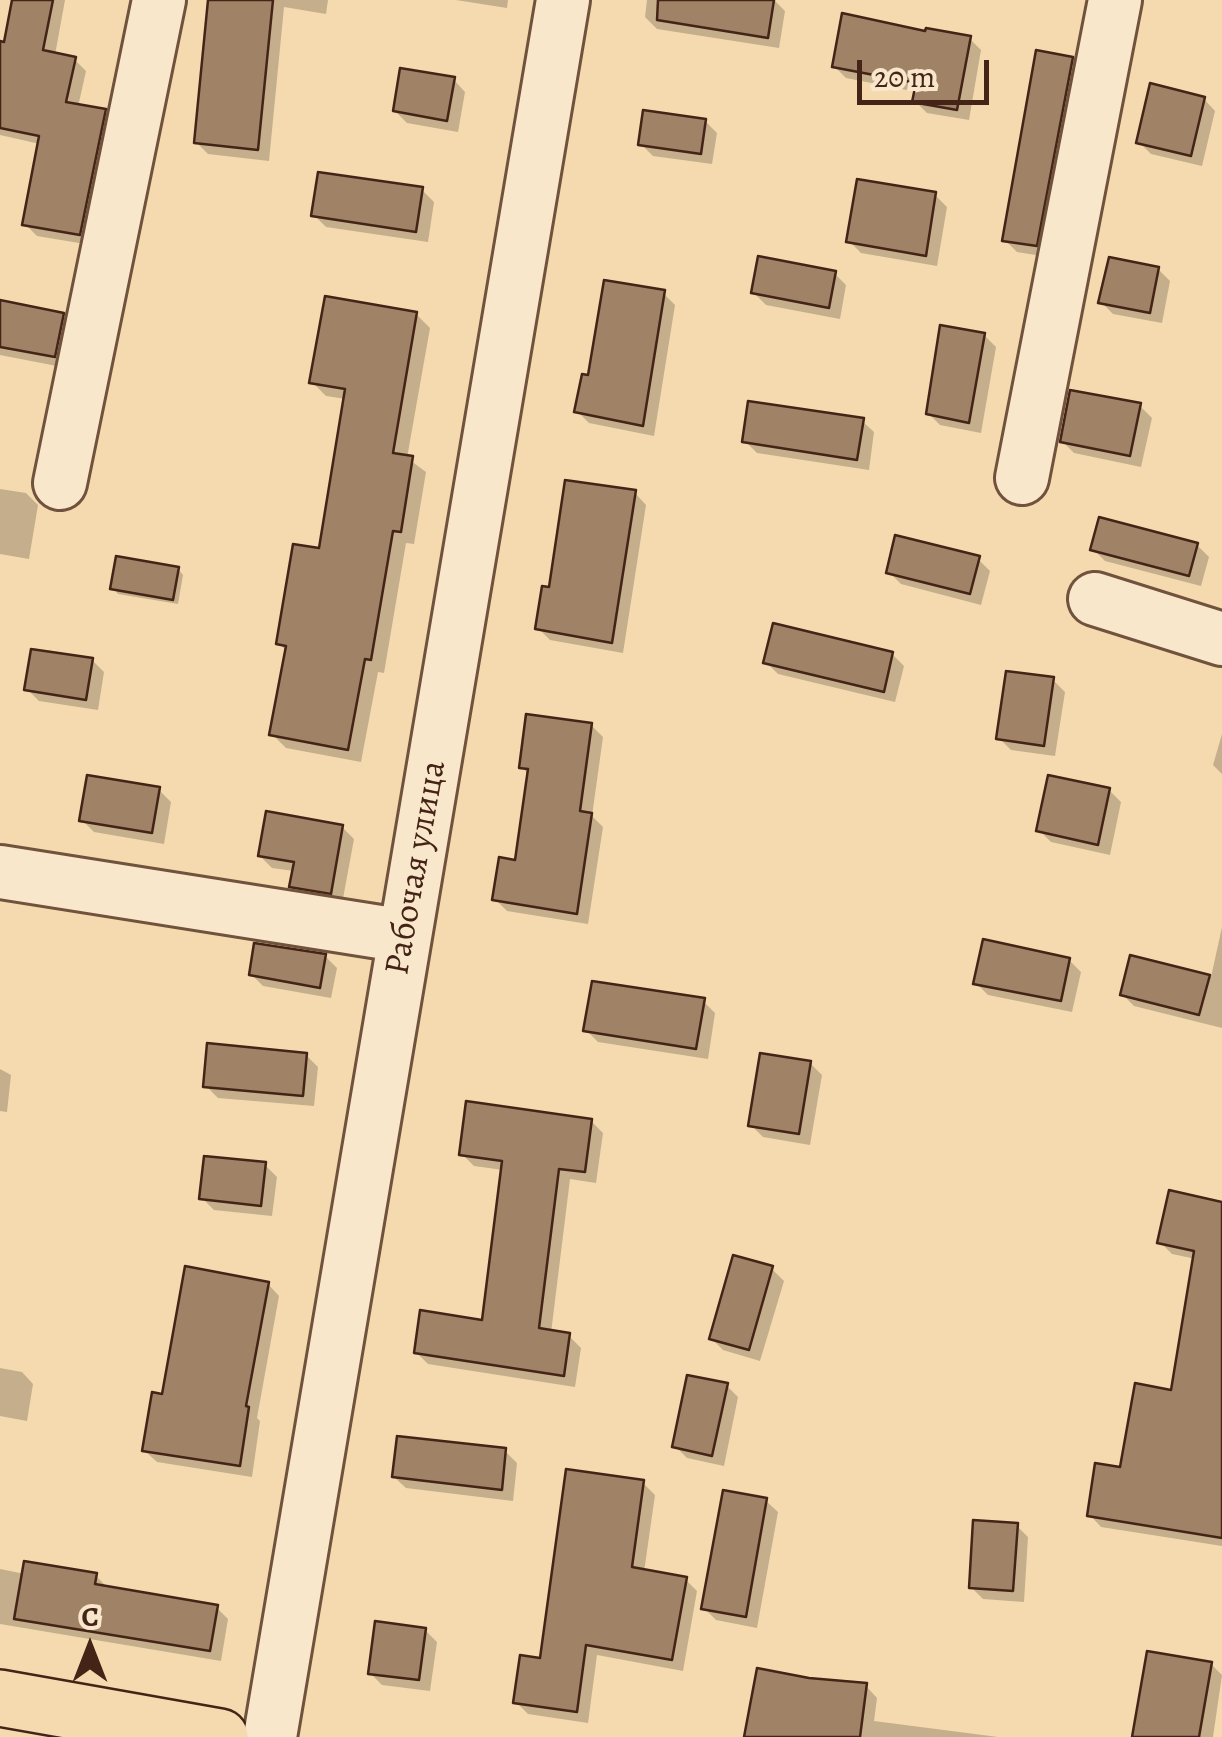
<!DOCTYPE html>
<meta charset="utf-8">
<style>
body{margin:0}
#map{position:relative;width:1222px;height:1737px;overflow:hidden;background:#f5daaf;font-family:Alegreya,serif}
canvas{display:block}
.north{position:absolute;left:40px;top:1597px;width:100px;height:100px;-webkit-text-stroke:8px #f8e7cb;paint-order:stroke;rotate:0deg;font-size:28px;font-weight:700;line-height:40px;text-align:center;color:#442417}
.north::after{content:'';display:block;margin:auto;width:35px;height:45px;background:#442417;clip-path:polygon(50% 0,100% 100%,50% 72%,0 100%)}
.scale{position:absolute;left:857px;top:60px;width:132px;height:45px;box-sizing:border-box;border:5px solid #442417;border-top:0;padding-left:12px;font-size:30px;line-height:35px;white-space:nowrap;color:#442417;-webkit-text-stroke:8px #f8e7cb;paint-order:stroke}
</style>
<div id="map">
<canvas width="1222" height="1737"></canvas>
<div class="north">С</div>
<div class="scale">20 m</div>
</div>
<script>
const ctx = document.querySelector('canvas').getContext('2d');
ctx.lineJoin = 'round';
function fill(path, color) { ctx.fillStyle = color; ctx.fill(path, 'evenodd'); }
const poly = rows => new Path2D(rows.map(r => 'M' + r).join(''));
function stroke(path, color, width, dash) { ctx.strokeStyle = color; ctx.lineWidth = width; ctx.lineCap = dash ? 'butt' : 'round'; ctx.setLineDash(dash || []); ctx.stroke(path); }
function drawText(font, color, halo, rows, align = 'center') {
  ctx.font = font + ' Alegreya,serif'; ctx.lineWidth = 8; ctx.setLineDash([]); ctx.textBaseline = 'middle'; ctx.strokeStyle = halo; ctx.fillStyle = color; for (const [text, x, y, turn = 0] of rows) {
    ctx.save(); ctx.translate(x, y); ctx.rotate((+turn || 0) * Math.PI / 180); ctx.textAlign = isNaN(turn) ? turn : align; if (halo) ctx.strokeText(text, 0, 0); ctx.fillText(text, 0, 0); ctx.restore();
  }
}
fill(poly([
 [15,0,65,0,55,55,75,60,86,71,78,107,105,112,116,123,91,245,37,236,25,224,40,144,0,135,0,43,6,45],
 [211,0,328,0,326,14,284,7,269,161,208,154,196,142],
 [456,0,508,0,507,8],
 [647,0,774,0,785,11,779,48,657,29,645,17],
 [927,34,969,38,981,50,969,120,927,113,915,101,917,92,846,78,834,66],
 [1072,59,1084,71,1048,257,1017,252,1005,240],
 [454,80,465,92,458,132,407,123,395,111],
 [1204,99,1215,111,1202,166,1151,154,1139,142],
 [705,121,717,133,712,164,653,156,641,144],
 [422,190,434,202,428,242,326,227,314,215],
 [935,195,947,207,937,266,861,253,849,241],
 [1158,269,1170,281,1162,323,1113,314,1101,302],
 [834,273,846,285,840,319,766,305,754,293],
 [663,293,675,305,654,436,589,423,577,411,590,378],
 [0,303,63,315,75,327,67,368,0,355],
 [416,314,430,328,407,458,426,472,414,544,406,543,384,673,378,672,361,762,286,748,272,734,287,652,279,643,321,551,346,399,326,396,312,382],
 [984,335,996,347,981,433,940,425,928,413],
 [1140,406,1152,418,1141,467,1074,453,1062,441],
 [862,421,874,432,869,470,757,453,745,441],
 [0,489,26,493,38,505,29,559,0,554],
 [635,493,646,505,623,653,550,640,538,628],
 [1197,545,1209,557,1201,586,1105,561,1093,549],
 [978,559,990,571,981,605,901,584,889,572],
 [178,569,183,575,178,604,118,594,113,588],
 [892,654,904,666,895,702,778,674,766,662],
 [92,660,104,672,98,710,39,701,27,689],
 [1053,680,1065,692,1055,756,1011,750,999,738],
 [591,725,603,737,592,816,603,827,588,924,507,911,495,899,517,863,530,775,521,767],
 [1222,734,1222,774,1213,765],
 [159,790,171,802,164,844,94,832,82,820],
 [1109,790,1121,802,1110,855,1051,842,1039,830],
 [342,827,354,839,342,904,304,898,292,886,294,871,272,868,260,856],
 [1222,927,1222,1028,1134,1006,1122,994,1132,958,1211,977],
 [325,956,337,968,331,998,263,986,251,974],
 [1069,960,1081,972,1072,1012,988,995,976,983],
 [703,1001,715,1013,708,1059,598,1042,586,1030],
 [306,1055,318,1067,314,1106,218,1098,206,1086],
 [810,1063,822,1075,810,1145,763,1137,751,1125],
 [0,1069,11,1075,7,1112,0,1111],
 [591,1121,603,1133,596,1183,570,1179,551,1333,569,1336,581,1348,575,1387,428,1364,416,1352,484,1323,503,1170,474,1166,462,1154],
 [265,1165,277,1177,272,1216,214,1210,202,1198],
 [1222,1204,1222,1546,1101,1527,1090,1515,1173,1392,1196,1259,1172,1254,1160,1242],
 [772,1269,784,1281,760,1361,723,1350,711,1338],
 [268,1284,279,1296,257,1418,260,1421,252,1477,157,1462,145,1451,164,1396],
 [0,1368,22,1372,33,1384,27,1421,0,1416],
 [726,1385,738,1397,724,1466,687,1458,675,1446],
 [505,1451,517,1463,513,1501,406,1488,394,1477],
 [643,1483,655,1495,644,1572,685,1579,697,1591,683,1671,597,1655,588,1723,528,1714,516,1702],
 [766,1501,778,1512,757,1628,716,1620,704,1608],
 [1016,1525,1028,1537,1024,1602,983,1599,971,1587],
 [0,1569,25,1574,96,1576,108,1588,217,1608,228,1619,221,1661,0,1624],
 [425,1630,437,1642,430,1691,382,1685,370,1673],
 [1211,1664,1222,1675,1213,1737,1135,1737],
 [866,1686,877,1698,874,1721,998,1737,747,1737]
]), '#0003');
const building = poly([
 [12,0,53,0,43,50,76,57,66,102,106,109,80,235,22,225,39,136,0,128,0,41,4,42,12,0],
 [208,0,273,0,258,150,194,143,208,0],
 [658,0,774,0,768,38,657,20,658,0],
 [842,13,925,31,926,28,971,36,957,110,912,102,916,83,832,67,842,13],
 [1036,50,1073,57,1037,246,1002,241,1036,50],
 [400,68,455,77,447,121,393,111,400,68],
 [1150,83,1205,97,1191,156,1136,143,1150,83],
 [643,110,706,119,701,154,638,145,643,110],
 [318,172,423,187,416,232,311,216,318,172],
 [857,179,936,192,926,256,846,242,857,179],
 [758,256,836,271,829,308,751,293,758,256],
 [1109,257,1159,267,1150,313,1098,303,1109,257],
 [604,280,665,290,643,426,574,412,582,374,588,375,604,280],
 [325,296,417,312,393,453,413,456,401,532,393,531,371,660,365,659,348,750,269,735,286,646,276,644,293,544,319,548,345,389,309,383,325,296],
 [0,300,64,313,55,357,0,347,0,300],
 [940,325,985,333,969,423,926,414,940,325],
 [1070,390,1141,403,1130,456,1060,442,1070,390],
 [748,401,864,418,857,460,742,442,748,401],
 [565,480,636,490,612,643,535,629,542,586,549,587,565,480],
 [1099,517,1198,543,1189,576,1090,550,1099,517],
 [895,535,980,556,970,594,886,573,895,535],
 [116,556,179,567,173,600,110,589,116,556],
 [773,623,893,652,884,692,763,663,773,623],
 [31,649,93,658,86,700,24,690,31,649],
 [1006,671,1054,677,1044,746,996,739,1006,671],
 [526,714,592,723,580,811,592,813,577,914,492,900,499,857,515,860,528,769,519,768,526,714],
 [87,775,160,787,152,833,79,821,87,775],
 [1048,775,1110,788,1098,845,1036,831,1048,775],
 [266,811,343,825,331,894,289,887,294,862,258,856,266,811],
 [983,939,1070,958,1061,1001,973,984,983,939],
 [254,943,326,954,320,988,249,975,254,943],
 [1130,955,1210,975,1199,1015,1120,995,1130,955],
 [592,981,705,998,696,1049,583,1031,592,981],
 [207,1043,307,1053,303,1096,203,1087,207,1043],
 [760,1053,811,1061,799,1134,748,1126,760,1053],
 [466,1101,592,1119,585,1172,559,1169,539,1328,570,1333,564,1376,414,1353,420,1310,482,1320,502,1161,459,1155,466,1101],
 [204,1156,266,1162,261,1206,199,1199,204,1156],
 [1169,1190,1222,1202,1222,1538,1087,1516,1095,1463,1120,1467,1135,1383,1171,1390,1194,1251,1157,1243,1169,1190],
 [733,1255,773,1266,749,1350,709,1339,733,1255],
 [185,1266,269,1282,246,1406,249,1407,240,1466,142,1451,152,1392,162,1394,185,1266],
 [687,1375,728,1383,712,1456,672,1447,687,1375],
 [397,1436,506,1448,502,1490,392,1477,397,1436],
 [566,1469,644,1480,632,1567,687,1577,672,1660,586,1645,577,1712,513,1703,520,1655,540,1658,566,1469],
 [723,1490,767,1498,746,1617,701,1609,723,1490],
 [973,1520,1018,1523,1013,1591,969,1588,973,1520],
 [24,1561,97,1573,95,1584,218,1605,210,1651,14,1619,24,1561],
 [375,1621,426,1628,419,1680,368,1674,375,1621],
 [1147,1651,1212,1662,1199,1737,1132,1737,1147,1651],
 [757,1668,809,1678,867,1683,860,1737,744,1737,757,1668]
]);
fill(building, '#a08366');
stroke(building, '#442417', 2.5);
const minor = poly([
 [1022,478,1115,0],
 [60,483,159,0],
 [1095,599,1222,639],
 [0,872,405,936],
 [270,1737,563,0]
]);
const major = poly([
 [0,1698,220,1737]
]);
stroke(minor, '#70523d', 58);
stroke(major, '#442417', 60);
stroke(minor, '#f8e7cb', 52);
stroke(major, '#f5daaf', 55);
drawText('35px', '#442417', '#f8e7cb', [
 ["Рабочая улица",417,868,-80]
]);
</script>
